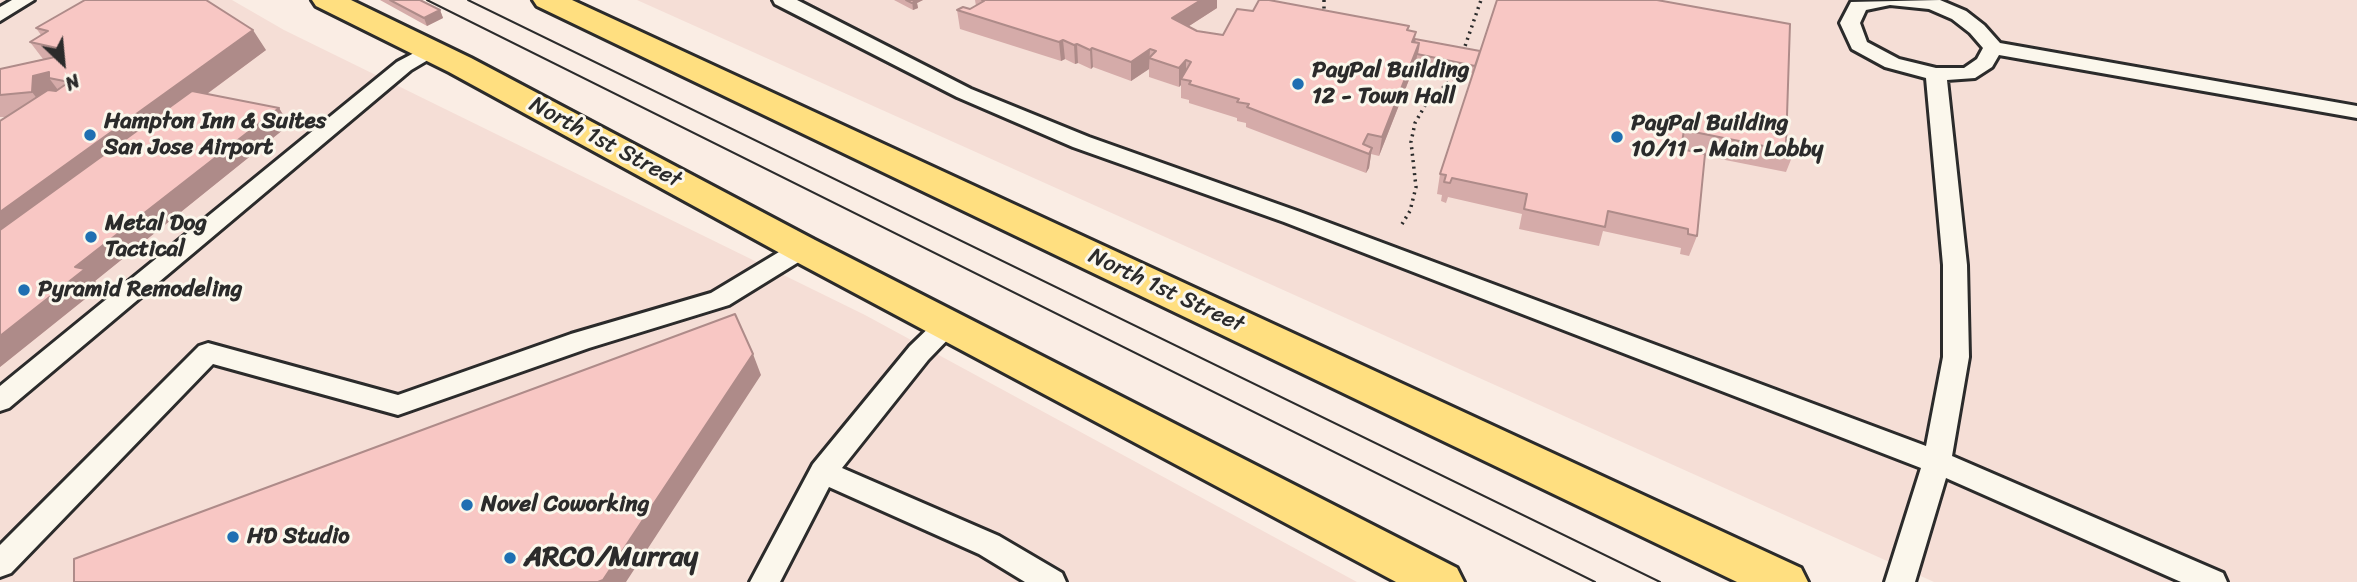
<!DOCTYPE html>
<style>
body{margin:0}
#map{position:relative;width:2357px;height:582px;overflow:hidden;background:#faede4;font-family:Sriracha,sans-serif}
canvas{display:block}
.north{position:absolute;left:28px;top:28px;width:70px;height:70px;-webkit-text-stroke:5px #fbf7ec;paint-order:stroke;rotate:154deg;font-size:19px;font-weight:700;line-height:28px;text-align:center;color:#2b2b2b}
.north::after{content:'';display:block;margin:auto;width:24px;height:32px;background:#2b2b2b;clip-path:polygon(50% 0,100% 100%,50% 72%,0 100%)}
</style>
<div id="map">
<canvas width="2357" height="582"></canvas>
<div class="north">N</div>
</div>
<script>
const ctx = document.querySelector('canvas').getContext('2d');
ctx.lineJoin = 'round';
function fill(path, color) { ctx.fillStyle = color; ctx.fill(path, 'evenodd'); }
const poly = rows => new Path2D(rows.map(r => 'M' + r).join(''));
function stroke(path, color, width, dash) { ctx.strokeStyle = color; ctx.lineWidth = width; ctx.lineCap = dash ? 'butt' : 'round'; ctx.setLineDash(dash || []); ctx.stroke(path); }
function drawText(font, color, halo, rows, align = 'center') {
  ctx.font = font + ' Sriracha,sans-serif'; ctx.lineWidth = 6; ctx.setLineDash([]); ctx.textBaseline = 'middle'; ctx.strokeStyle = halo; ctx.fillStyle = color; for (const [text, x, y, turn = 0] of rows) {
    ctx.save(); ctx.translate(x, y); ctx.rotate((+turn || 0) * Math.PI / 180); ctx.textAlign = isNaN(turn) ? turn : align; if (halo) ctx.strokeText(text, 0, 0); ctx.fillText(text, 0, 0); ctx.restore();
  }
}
fill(poly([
 [0,0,232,0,284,30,865,315,1357,582,0,582],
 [637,0,2357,0,2357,582,1934,582]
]), '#f5ded6');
const lane = poly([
 [12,0,34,0,0,21,0,7,12,0],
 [773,0,797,0,971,89,1089,137,1300,212,1926,446,1943,357,1943,265,1926,78,1885,67,1852,49,1840,23,1851,2,1940,0,1966,11,1984,25,2000,43,2357,106,2357,118,1999,55,1992,67,1975,78,1947,80,1967,265,1969,357,1952,456,2223,573,2227,582,2181,582,1946,478,1915,582,1885,582,1921,468,1284,222,1073,147,957,97,775,4,773,0],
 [1890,5,1929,9,1952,19,1970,33,1983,48,1977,59,1964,68,1936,68,1899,59,1867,42,1860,23,1866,10,1890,5],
 [431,44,438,46,441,50,438,54,411,70,9,408,0,411,0,386,397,62,431,44],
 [802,241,810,243,814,249,810,255,729,305,589,348,398,415,213,364,11,573,0,577,0,545,199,346,208,343,398,395,571,334,711,293,794,243,802,241],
 [947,316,956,319,960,325,956,331,928,360,842,468,999,536,1062,573,1066,582,1025,582,979,554,829,487,780,582,750,582,813,464,910,346,938,319,947,316]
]);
const primary = poly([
 [312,0,351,0,471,58,815,240,1457,568,1464,582,1396,582,789,258,449,72,316,6,312,0],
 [533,0,572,0,1801,568,1808,582,1737,582,537,6,533,0]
]);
stroke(lane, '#2b2b2b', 6);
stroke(primary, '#2b2b2b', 6);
stroke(poly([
 [1324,0,1324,13],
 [1463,52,1481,0],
 [1402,224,1410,211,1416,187,1411,142,1415,123,1426,104,1453,78,1457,67]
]), '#2b2b2b', 3.5, [2, 4.5]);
fill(lane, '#fbf7ec');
fill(primary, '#ffdf80');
stroke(poly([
 [427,0,1595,582],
 [468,0,1660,582]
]), '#2b2b2b', 2);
fill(poly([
 [380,0,420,0,440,10,443,18,427,26],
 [894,0,923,0,917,3,918,8,913,10],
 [975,0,1217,0,1217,8,1189,26,1197,31,1223,35,1253,11,1408,31,1416,32,1415,39,1480,51,1497,0,1663,0,1662,2,1786,146,1794,152,1786,172,1705,156,1697,236,1689,256,1680,254,1681,248,1603,231,1599,246,1519,229,1522,214,1448,197,1446,203,1441,201,1442,195,1437,194,1440,174,1473,73,1416,62,1379,156,1371,154,1369,168,1366,173,1246,127,1246,123,1237,121,1237,118,1189,103,1189,100,1181,98,1181,85,1179,87,1149,77,1149,69,1131,81,1093,67,1091,69,1078,63,1075,64,1065,59,1061,61,960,29,957,10,970,9,976,6],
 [36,28,266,50,207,94,279,108,289,125,95,281,100,287,0,367,7,117,0,117,0,69,43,59,30,42,41,35]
]), '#d5aba9');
fill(poly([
 [912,0,923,0,917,3,918,8,913,10],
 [1201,0,1217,0,1217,8,1172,37,1172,18],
 [440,10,443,18,427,26,424,18],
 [253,30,266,50,0,247,0,212],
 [1063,40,1065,59,1061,61,1059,42],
 [1419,43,1416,62,1379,156,1382,137],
 [1077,44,1078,63,1075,64,1074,45],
 [1092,48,1093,67,1091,69,1090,50],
 [1150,49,1149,69,1131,81,1131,62],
 [1186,60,1186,80,1181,79,1181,85,1179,87,1179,68],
 [49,72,49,78,61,94,48,113,32,92,33,76],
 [279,108,289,125,95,281,100,287,0,367,0,336,75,267],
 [1372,148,1369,168,1366,173,1369,154],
 [753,354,761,375,626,582,598,582]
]), '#ae8b89');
const building = poly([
 [85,0,206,0,253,30,0,212,0,121,48,90,56,91,69,82,49,78,49,72,33,76,32,92,0,95,0,69,55,57,57,48,30,42,48,31,36,28,85,0],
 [390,0,420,0,440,10,424,18,390,0],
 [906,0,916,0,912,3,906,0],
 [982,0,1201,0,1172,18,1197,31,1223,35,1237,9,1253,11,1259,0,1269,0,1409,26,1407,30,1416,32,1412,42,1419,43,1382,137,1368,134,1363,144,1372,148,1369,154,1247,107,1249,104,1237,102,1239,99,1189,84,1191,81,1181,79,1191,62,1186,60,1179,68,1149,58,1156,51,1150,49,1131,62,1092,48,1090,50,1077,44,1074,45,1063,40,1059,42,957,10,963,7,970,9,984,1,982,0],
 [1497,0,1657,0,1790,24,1786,146,1795,148,1794,152,1684,130,1681,149,1705,154,1697,236,1688,234,1688,229,1608,211,1605,227,1524,209,1527,194,1452,178,1450,183,1444,182,1446,175,1440,174,1497,0],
 [1415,39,1480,51,1475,66,1417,54,1419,43,1414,42,1415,39],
 [192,91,279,108,75,267,85,269,0,336,0,230,192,91],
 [735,314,753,354,603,580,598,582,74,582,74,559,735,314]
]);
fill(building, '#f8c7c4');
stroke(building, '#ae8b89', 2);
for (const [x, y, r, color] of [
 [1298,84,7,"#1f6fb2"],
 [90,135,7,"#1f6fb2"],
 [1617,137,7,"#1f6fb2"],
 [91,237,7,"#1f6fb2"],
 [24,290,7,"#1f6fb2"],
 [467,505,7,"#1f6fb2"],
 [233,537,7,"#1f6fb2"],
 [510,558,7,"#1f6fb2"]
]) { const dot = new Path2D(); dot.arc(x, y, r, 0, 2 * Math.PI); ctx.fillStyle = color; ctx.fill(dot); stroke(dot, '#fbf7ec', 2.5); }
drawText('bold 23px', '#2b2b2b', '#fbf7ec', [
 ["PayPal Building",1312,71],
 ["12 - Town Hall",1312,97],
 ["Hampton Inn & Suites",104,122],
 ["San Jose Airport",104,148],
 ["PayPal Building",1631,124],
 ["10/11 - Main Lobby",1631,150],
 ["Metal Dog",105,224],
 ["Tactical",105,250],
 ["Pyramid Remodeling",38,290],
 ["Novel Coworking",481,505],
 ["HD Studio",247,537]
], 'left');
drawText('23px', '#2b2b2b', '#fbf7ec', [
 ["North 1st Street",605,143,28],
 ["North 1st Street",1166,291,25]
]);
drawText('bold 28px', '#2b2b2b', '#fbf7ec', [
 ["ARCO/Murray",524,558]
], 'left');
</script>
